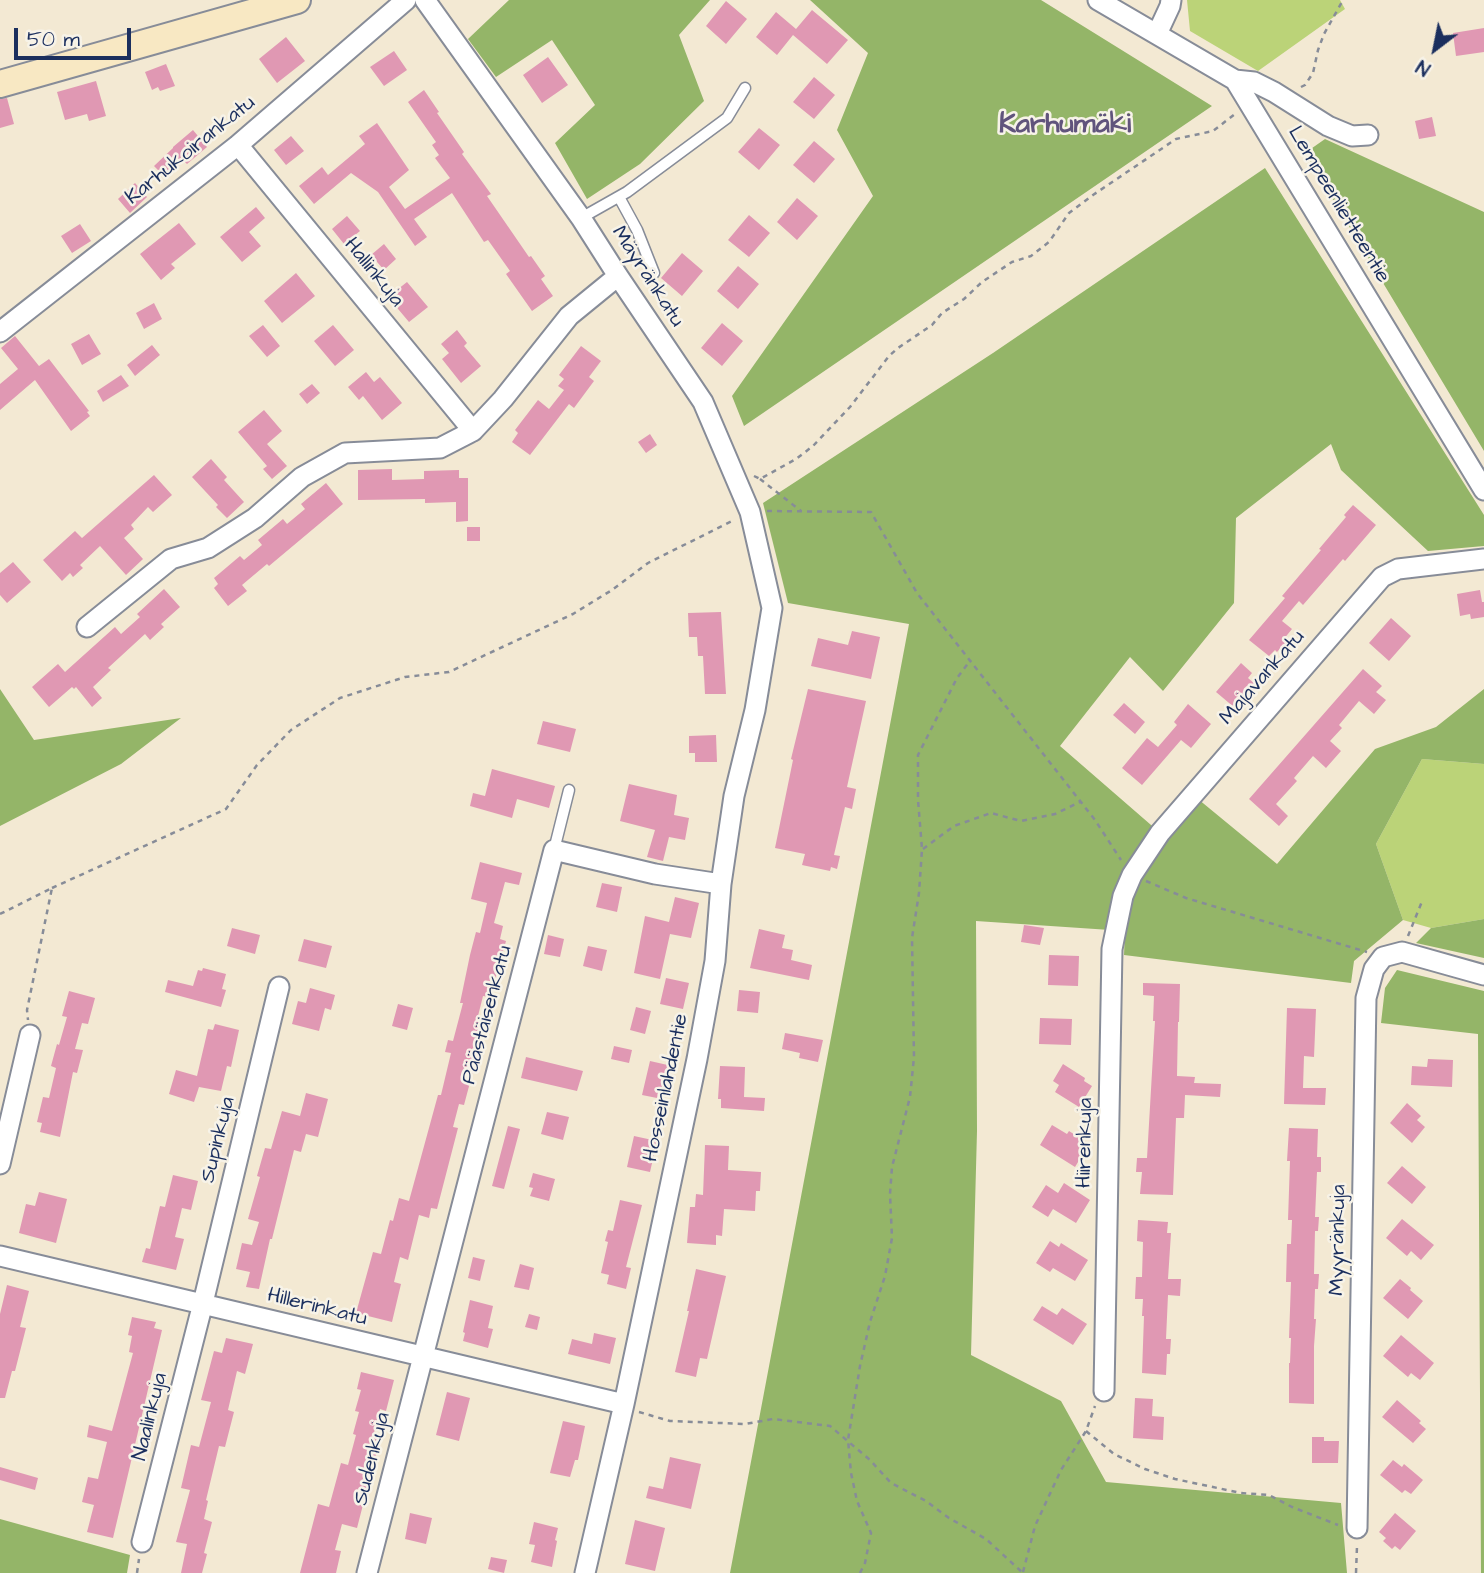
<!DOCTYPE html>
<meta charset="utf-8">
<style>
body{margin:0}
#map{position:relative;width:1484px;height:1573px;overflow:hidden;background:#f3e9d3;font-family:"Architects Daughter",sans-serif}
canvas{display:block}
.north{position:absolute;left:1400px;top:14px;width:70px;height:70px;-webkit-text-stroke:5px #f7f3e8;paint-order:stroke;rotate:212deg;font-size:19px;font-weight:700;line-height:28px;text-align:center;color:#1b2f5e}
.north::after{content:'';display:block;margin:auto;width:24px;height:32px;background:#1b2f5e;clip-path:polygon(50% 0,100% 100%,50% 72%,0 100%)}
.scale{position:absolute;left:14px;top:28px;width:117px;height:32px;box-sizing:border-box;border:4px solid #1b2f5e;border-top:0;padding-left:9px;font-size:21px;line-height:24px;white-space:nowrap;color:#1b2f5e;-webkit-text-stroke:5px #f7f3e8;paint-order:stroke}
</style>
<div id="map">
<canvas width="1484" height="1573"></canvas>
<div class="north">N</div>
<div class="scale">50 m</div>
</div>
<script>
const ctx = document.querySelector('canvas').getContext('2d');
ctx.lineJoin = 'round';
function fill(path, color) { ctx.fillStyle = color; ctx.fill(path, 'evenodd'); }
const poly = rows => new Path2D(rows.map(r => 'M' + r).join(''));
function stroke(path, color, width, dash) { ctx.strokeStyle = color; ctx.lineWidth = width; ctx.lineCap = dash ? 'butt' : 'round'; ctx.setLineDash(dash || []); ctx.stroke(path); }
function drawText(font, color, halo, rows, align = 'center') {
  ctx.font = font + ' "Architects Daughter",sans-serif'; ctx.lineWidth = 5; ctx.setLineDash([]); ctx.textBaseline = 'middle'; ctx.strokeStyle = halo; ctx.fillStyle = color; for (const [text, x, y, turn = 0] of rows) {
    ctx.save(); ctx.translate(x, y); ctx.rotate((+turn || 0) * Math.PI / 180); ctx.textAlign = isNaN(turn) ? turn : align; if (halo) ctx.strokeText(text, 0, 0); ctx.fillText(text, 0, 0); ctx.restore();
  }
}
fill(poly([
 [1187,0,1340,0,1345,9,1258,71,1190,31],
 [1422,759,1484,764,1484,919,1431,928,1403,920,1376,844]
]), '#bbd378');
fill(poly([
 [509,0,710,0,679,35,704,101,640,164,587,199,555,143,595,105,552,40,496,77,468,39],
 [810,0,1041,0,1212,106,744,426,732,396,873,196,837,130,868,53],
 [1325,139,1484,212,1484,451,1305,153],
 [1265,168,1484,515,1484,546,1428,551,1341,470,1331,444,1236,518,1234,603,1163,691,1130,657,1060,746,1166,838,1198,799,1277,864,1375,749,1436,727,1484,689,1484,764,1422,759,1376,844,1403,920,1354,961,1351,983,1124,955,1125,931,976,921,977,1131,971,1355,1061,1401,1106,1482,1341,1503,1347,1573,730,1573,909,624,788,603,763,503,993,353],
 [0,689,34,740,181,718,121,764,0,826],
 [1484,919,1484,958,1416,943,1431,928],
 [1397,970,1484,991,1484,1573,1481,1573,1478,1034,1381,1023,1385,988],
 [0,1519,130,1555,127,1573,0,1573]
]), '#94b568');
fill(poly([
 [726,1,747,19,726,44,706,26],
 [812,10,848,40,827,64,793,35,777,55,756,37,776,12,796,29],
 [1484,28,1484,52,1456,56,1453,33],
 [286,37,305,61,277,83,259,59],
 [394,51,407,70,384,86,370,67],
 [548,57,568,85,542,103,523,75],
 [166,64,175,86,160,91,158,87,152,90,145,72],
 [814,77,835,95,814,119,793,102],
 [96,81,106,116,89,121,87,114,65,120,57,92],
 [424,90,439,112,437,113,464,152,462,154,491,194,487,196,529,257,531,256,545,276,541,279,553,296,532,311,506,274,510,271,488,240,484,242,452,193,414,219,427,237,415,246,378,192,351,173,314,204,299,186,322,167,328,175,365,144,359,136,377,123,409,170,389,187,405,209,450,178,435,158,439,155,432,145,436,142,408,102],
 [7,98,14,124,0,128,0,99],
 [1432,117,1436,136,1419,139,1415,121],
 [759,128,780,145,759,170,738,152],
 [193,130,207,147,187,164,184,161,166,178,154,166,173,148,173,147],
 [291,136,304,151,286,165,274,150],
 [814,141,835,159,814,183,793,165],
 [135,183,147,197,130,213,118,199],
 [797,198,818,216,797,240,777,222],
 [256,207,265,218,249,232,261,246,242,262,220,237],
 [749,215,770,233,749,257,728,240],
 [347,216,360,231,344,244,332,229],
 [179,223,196,244,171,264,175,268,161,280,140,254],
 [80,224,91,241,72,253,61,236],
 [384,244,396,259,384,270,371,255],
 [682,253,703,271,682,296,661,278],
 [738,266,759,284,738,309,717,291],
 [296,273,315,296,282,323,264,301],
 [407,282,428,307,409,322,388,297],
 [154,303,162,319,144,329,136,313],
 [722,323,743,341,722,366,701,348],
 [263,325,280,346,267,357,249,336],
 [333,325,354,350,335,366,314,341],
 [457,330,467,343,464,346,481,366,461,383,442,359,449,353,441,344],
 [89,334,101,354,82,365,71,344],
 [15,336,39,366,49,359,89,411,87,412,90,416,71,431,35,380,0,410,0,384,18,369,1,348],
 [152,345,160,355,135,376,127,365],
 [581,346,601,361,589,377,594,381,574,408,569,404,530,455,512,442,518,433,515,430,538,400,549,409,564,390,558,386,564,379,559,375],
 [366,372,374,382,380,377,402,403,382,420,363,396,359,400,348,387],
 [121,375,129,386,103,402,97,391],
 [312,384,320,393,307,404,299,394],
 [264,410,282,431,267,444,287,466,272,479,263,469,267,466,238,432],
 [650,434,657,445,646,453,638,442],
 [211,459,227,477,224,480,244,502,227,518,216,507,218,505,192,477],
 [392,469,392,480,424,479,424,471,459,470,459,478,468,478,468,521,456,522,456,502,425,503,425,499,358,500,358,470],
 [154,475,172,495,153,512,148,507,131,525,134,529,124,538,143,559,126,575,100,546,80,565,83,568,73,577,70,573,62,581,43,560,75,531,82,538],
 [326,483,343,504,269,566,267,564,242,585,247,591,228,606,214,588,218,584,214,578,240,556,244,560,262,545,258,540,283,519,287,524,305,509,301,504],
 [1353,505,1376,525,1345,561,1343,559,1303,605,1299,601,1282,621,1292,629,1283,640,1286,642,1277,652,1275,650,1269,656,1249,640,1285,598,1282,596,1321,550,1319,549,1346,517,1344,515],
 [467,527,480,527,480,541,467,541],
 [13,562,31,582,7,603,0,595,0,573],
 [164,589,180,607,161,624,164,627,150,640,145,634,108,668,111,670,93,687,102,698,92,707,76,687,74,689,72,687,49,707,32,687,58,664,65,672,115,627,121,634,140,617,137,614],
 [1480,590,1482,602,1484,602,1484,617,1471,619,1470,614,1460,616,1457,594],
 [721,612,726,694,705,694,703,656,698,656,697,637,689,637,688,613],
 [1391,618,1411,636,1389,661,1369,643],
 [852,631,880,637,871,679,811,666,818,638,848,645],
 [1241,663,1252,673,1248,678,1255,684,1235,708,1216,692],
 [1363,669,1382,686,1376,692,1386,700,1374,714,1359,701,1339,725,1342,728,1330,741,1341,751,1326,768,1313,756,1294,778,1297,781,1276,804,1288,816,1279,826,1249,799],
 [808,689,866,701,847,787,856,789,852,809,845,807,834,855,840,856,837,869,831,867,830,871,802,865,805,854,775,848,793,760,791,759],
 [1124,703,1145,722,1135,734,1113,715],
 [1188,704,1211,724,1191,748,1181,740,1142,785,1122,768,1147,738,1158,747,1177,725,1174,722],
 [543,721,576,729,570,752,537,744],
 [716,735,717,762,695,762,695,753,689,753,689,736],
 [492,769,555,786,549,808,517,799,512,818,470,806,473,793,485,796],
 [629,784,677,795,674,815,689,818,685,840,669,837,663,861,647,857,655,830,620,821],
 [480,862,522,873,519,885,505,882,494,923,503,926,500,939,506,941,490,997,483,996,477,1020,486,1022,476,1060,464,1105,459,1104,453,1127,458,1128,437,1209,431,1208,429,1218,419,1215,408,1260,400,1257,394,1282,401,1284,392,1322,356,1313,373,1252,381,1254,390,1220,393,1221,399,1198,409,1201,438,1095,441,1095,451,1053,445,1052,448,1040,453,1041,463,1003,460,1003,470,955,476,932,480,933,487,903,471,899],
 [602,883,622,887,617,912,596,907],
 [675,897,699,903,691,938,670,934,660,979,634,973,645,916,669,922],
 [1024,925,1044,928,1040,945,1021,942],
 [232,928,260,935,255,954,227,946],
 [759,929,785,935,782,948,793,950,791,960,812,965,809,980,750,968],
 [548,935,564,939,560,957,544,954],
 [304,939,332,946,326,968,298,961],
 [588,946,607,950,602,971,583,966],
 [1049,955,1079,956,1078,986,1048,985],
 [203,968,226,974,222,989,226,990,221,1007,165,992,168,980,193,986,198,970,202,971],
 [666,978,689,983,683,1009,660,1004],
 [1143,983,1180,984,1179,1022,1178,1022,1177,1076,1195,1077,1194,1083,1221,1084,1220,1097,1185,1095,1184,1118,1176,1118,1173,1195,1140,1194,1142,1172,1136,1172,1137,1158,1147,1158,1155,1021,1153,1021,1154,996,1143,995],
 [310,988,335,995,331,1010,325,1008,319,1031,292,1024,298,1001,306,1003],
 [739,990,760,992,758,1013,737,1011],
 [69,991,95,998,88,1024,82,1023,75,1049,83,1050,77,1073,73,1072,60,1137,40,1132,42,1123,37,1122,43,1097,49,1098,56,1068,51,1066,57,1044,59,1045,67,1017,62,1016],
 [398,1004,413,1008,407,1030,392,1026],
 [636,1007,651,1011,645,1034,630,1030],
 [1287,1008,1316,1009,1314,1057,1304,1056,1303,1088,1326,1088,1325,1105,1284,1104],
 [1040,1018,1072,1019,1071,1045,1039,1044],
 [215,1024,239,1030,231,1067,227,1066,221,1091,199,1087,194,1102,169,1094,176,1070,197,1076,208,1029,213,1030],
 [785,1033,823,1040,818,1062,799,1058,800,1053,782,1049],
 [614,1046,632,1050,629,1063,611,1059],
 [526,1057,583,1071,577,1091,521,1078],
 [1428,1059,1453,1060,1452,1087,1411,1085,1412,1066,1427,1067],
 [650,1061,672,1066,666,1090,659,1089,657,1098,642,1095],
 [1063,1064,1085,1078,1084,1081,1092,1086,1079,1107,1055,1092,1059,1085,1053,1081],
 [720,1066,745,1067,744,1097,765,1098,764,1111,721,1108,721,1099,718,1099],
 [306,1093,328,1099,318,1137,306,1134,301,1152,294,1150,272,1239,270,1239,259,1289,246,1287,250,1272,236,1269,242,1243,252,1245,259,1222,248,1219,260,1177,257,1176,265,1148,271,1149,282,1111,300,1116],
 [1407,1103,1421,1116,1417,1120,1425,1127,1412,1143,1390,1123],
 [547,1112,569,1117,563,1140,541,1134],
 [1052,1125,1067,1134,1069,1131,1089,1144,1075,1167,1040,1145],
 [508,1126,520,1129,504,1189,492,1186],
 [1289,1128,1318,1129,1317,1157,1321,1157,1321,1172,1317,1172,1315,1217,1319,1217,1318,1231,1315,1231,1314,1274,1319,1274,1318,1289,1315,1289,1314,1319,1316,1319,1314,1346,1314,1404,1289,1403,1289,1363,1290,1363,1291,1338,1289,1338,1291,1282,1286,1282,1287,1244,1291,1244,1292,1220,1288,1220,1290,1161,1287,1161],
 [634,1136,657,1141,650,1172,627,1167],
 [705,1145,729,1146,728,1170,761,1172,760,1191,756,1191,755,1211,724,1209,722,1236,716,1235,716,1245,687,1243,690,1207,695,1207,696,1194,703,1195],
 [1402,1166,1426,1187,1412,1204,1387,1183],
 [533,1173,555,1179,549,1201,530,1196,533,1188,529,1187],
 [173,1175,198,1181,191,1210,182,1208,175,1237,184,1239,176,1270,142,1262,146,1248,150,1249,160,1206,165,1207],
 [1064,1183,1090,1200,1076,1223,1053,1209,1048,1217,1032,1207,1046,1185,1058,1193],
 [39,1192,67,1199,56,1243,19,1233,26,1204,35,1206],
 [620,1200,642,1205,626,1267,631,1268,626,1289,607,1284,609,1275,601,1273,608,1242,605,1241,608,1230,613,1231],
 [1402,1219,1434,1245,1421,1260,1411,1251,1407,1256,1386,1238],
 [1138,1220,1168,1222,1167,1233,1171,1233,1168,1279,1181,1279,1180,1296,1168,1295,1166,1339,1171,1339,1170,1354,1167,1354,1166,1375,1142,1373,1144,1316,1142,1316,1143,1299,1135,1299,1136,1277,1142,1277,1143,1242,1137,1241],
 [1050,1241,1059,1247,1061,1243,1088,1260,1075,1281,1053,1268,1050,1272,1036,1263],
 [473,1257,485,1260,480,1281,468,1278],
 [520,1264,534,1268,529,1290,514,1287],
 [696,1269,726,1276,707,1359,700,1358,696,1377,675,1372,689,1311,687,1311],
 [1400,1279,1411,1288,1410,1290,1423,1301,1408,1319,1383,1298],
 [7,1285,29,1291,20,1327,26,1328,15,1371,12,1371,5,1398,0,1398,0,1314],
 [470,1300,493,1306,488,1328,493,1329,488,1348,463,1341,465,1333,463,1332],
 [1042,1306,1057,1315,1062,1308,1087,1324,1073,1345,1033,1320],
 [529,1314,540,1317,537,1330,525,1327],
 [132,1317,156,1322,154,1328,162,1330,113,1538,87,1532,94,1505,82,1502,88,1477,98,1479,107,1442,87,1437,89,1425,112,1431,133,1353,129,1352,132,1336,128,1335],
 [594,1333,616,1338,610,1364,568,1354,572,1339,592,1344],
 [1401,1335,1434,1363,1420,1380,1411,1373,1408,1377,1383,1356],
 [226,1338,253,1344,245,1374,237,1371,228,1410,234,1412,225,1447,219,1446,206,1500,208,1501,204,1519,212,1522,204,1553,207,1554,202,1573,181,1573,187,1544,176,1542,190,1490,181,1488,191,1445,199,1447,211,1402,201,1400,214,1351,222,1353],
 [361,1372,394,1380,386,1411,380,1409,373,1437,380,1439,357,1528,342,1524,335,1550,341,1551,336,1573,300,1573,318,1504,329,1507,341,1463,348,1465,356,1435,353,1434,359,1412,355,1411,361,1390,357,1389],
 [447,1392,470,1398,459,1441,436,1435],
 [1135,1398,1153,1399,1152,1416,1164,1417,1163,1440,1133,1438],
 [1397,1400,1421,1421,1419,1423,1426,1429,1413,1443,1382,1417],
 [563,1421,585,1426,578,1460,575,1460,570,1477,550,1473],
 [1312,1437,1324,1437,1324,1441,1339,1441,1338,1463,1312,1463],
 [670,1457,701,1464,691,1509,646,1498,649,1486,663,1489],
 [1393,1460,1402,1467,1404,1464,1423,1480,1411,1494,1405,1490,1402,1493,1380,1475],
 [0,1467,38,1478,35,1490,0,1480],
 [410,1513,432,1518,426,1544,405,1539],
 [1395,1513,1416,1531,1400,1550,1395,1546,1392,1549,1383,1541,1386,1538,1379,1532],
 [635,1520,665,1528,655,1571,625,1564],
 [534,1522,558,1528,555,1540,557,1541,552,1567,531,1562,535,1545,529,1544],
 [491,1557,507,1560,504,1573,488,1569]
]), '#e098b3');
const lane = poly([
 [619,197,637,230,654,273],
 [581,218,627,192,727,118,745,88],
 [554,850,569,790]
]);
const street = poly([
 [425,0,581,218,618,276,703,402,750,512,772,608,755,710,734,796,721,884,715,961,697,1059,624,1404,585,1573],
 [1098,0,1235,80,1484,490],
 [1157,34,1170,6,1171,0],
 [1235,80,1254,82,1274,92,1328,126,1352,136,1368,135],
 [238,145,473,431],
 [0,332,238,145,406,0],
 [87,627,171,559,208,548,255,518,302,477,345,453,440,448,473,431,503,399,569,316,618,276],
 [0,1164,30,1035],
 [0,1256,624,1404],
 [1104,1391,1112,949,1123,896,1132,875,1160,833,1382,577,1398,569,1484,559],
 [1357,1528,1366,998,1374,969,1383,957,1402,952,1484,975],
 [142,1542,203,1303,279,987],
 [367,1573,554,850,655,874,721,884]
]);
const secondary = poly([
 [0,84,297,0]
]);
stroke(lane, '#878c98', 13);
stroke(street, '#878c98', 23);
stroke(secondary, '#878c98', 30);
stroke(poly([
 [1301,87,1305,85,1313,73,1318,50,1324,34,1343,0],
 [754,476,760,479,796,459,813,446,850,407,889,356,898,348,932,325,942,313,964,299,982,282,1012,262,1031,256,1049,242,1069,213,1093,195,1176,139,1213,131,1235,114],
 [760,479,801,511],
 [767,511,871,512,917,593,1095,820,1121,860],
 [923,849,954,826,991,813,1021,821,1055,814,1080,802],
 [1146,881,1186,898,1367,952],
 [52,888,226,809,257,765,291,730,340,698,405,677,449,672,573,614,612,590,648,563,734,520],
 [0,914,52,888,27,1010,28,1020],
 [1408,936,1423,899],
 [639,1412,670,1421,745,1424,773,1419,830,1426,870,1460,891,1483,926,1501,949,1518,986,1539,1023,1573],
 [1086,1431,1114,1454,1145,1469,1175,1479,1241,1493,1269,1495,1292,1507,1338,1525],
 [1023,1572,1035,1526,1061,1470,1086,1431,1095,1406],
 [137,1573,139,1559],
 [860,1573,865,1563,871,1533,857,1501,851,1473,848,1440,860,1366,870,1322,885,1276,892,1238,890,1194,892,1167,910,1097,914,1057,912,938,919,893,922,849,918,800,918,755,957,678,969,662],
 [1356,1573,1357,1546]
]), '#878c98', 2.5, [5, 5]);
stroke(lane, '#fff', 10);
stroke(street, '#fff', 19);
stroke(secondary, '#f8e8c3', 26);
drawText('21px', '#1b2f5e', '#f7f3e8', [
 ["Karhukoirankatu",191,151,-39],
 ["Lempeenlietteentie",1338,205,59],
 ["Hallinkuja",373,273,51],
 ["Mäyränkatu",647,277,57],
 ["Majavankatu",1263,678,-49],
 ["Päästäisenkatu",488,1015,-75],
 ["Hosseinlahdentie",667,1088,-78],
 ["Supinkuja",219,1140,-76],
 ["Hiirenkuja",1086,1143,-89],
 ["Myyränkuja",1339,1240,-89],
 ["Hillerinkatu",317,1308,14],
 ["Naalinkuja",151,1417,-76],
 ["Sudenkuja",373,1459,-76]
]);
drawText('bold 28px', '#60547c', '#f7f3e8', [
 ["Karhumäki",1065,126]
]);
</script>
